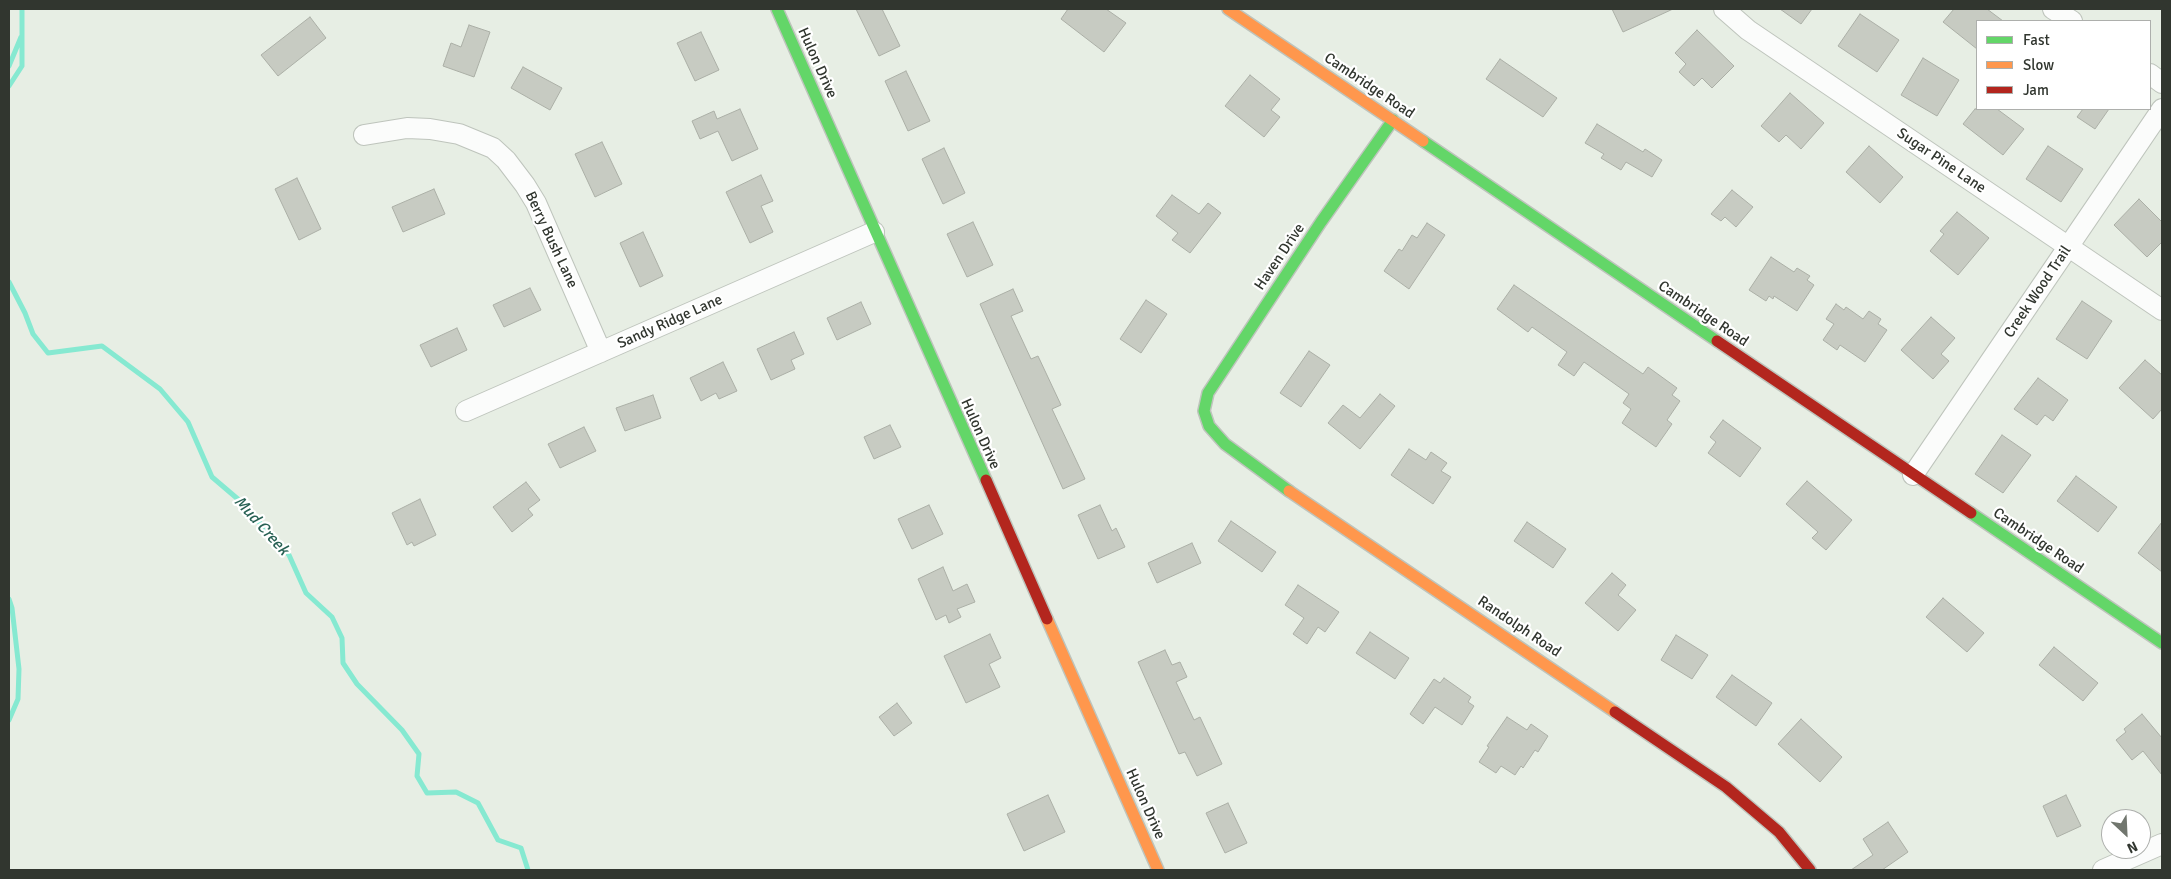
<!DOCTYPE html>
<style>
body{margin:0}
#map{position:relative;width:2171px;height:879px;overflow:hidden;background:#e7eee4;font-family:Signika,sans-serif}
canvas{display:block}
.frame{position:absolute;inset:0;border:10px solid #31362f;pointer-events:none}
.legend{position:absolute;left:1976px;top:20px;width:175px;height:90px;box-sizing:border-box;background:#fff;border:1px solid #adafac;margin:0;padding:6px 9px;list-style:none;font-size:15px;color:#31362f}
.legend li{display:flex;align-items:center;gap:10px;height:25px}
.legend b{width:25px;border:1px solid #adafac}
.north{position:absolute;left:2101px;top:809px;width:50px;height:50px;box-sizing:border-box;background:#fff;border:1px solid #adafac;border-radius:50%;rotate:155deg;font-size:14px;font-weight:700;line-height:20px;text-align:center;color:#31362f}
.north::after{content:'';display:block;margin:auto;width:18px;height:22px;background:#71766e;clip-path:polygon(50% 0,100% 100%,50% 72%,0 100%)}
</style>
<div id="map">
<canvas width="2171" height="879"></canvas>
<div class="frame"></div>
<ul class="legend">
<li><b style="height:6px;background:#63d668"></b>Fast</li>
<li><b style="height:6px;background:#ff974d"></b>Slow</li>
<li><b style="height:6px;background:#b3261e"></b>Jam</li>
</ul>
<div class="north">N</div>
</div>
<script>
const ctx = document.querySelector('canvas').getContext('2d');
ctx.lineJoin = 'round';
const poly = rows => new Path2D(rows.map(r => 'M' + r).join(''));
function stroke(path, color, width, dash) { ctx.strokeStyle = color; ctx.lineWidth = width; ctx.lineCap = dash ? 'butt' : 'round'; ctx.setLineDash(dash || []); ctx.stroke(path); }
function fill(path, color) { ctx.fillStyle = color; ctx.fill(path, 'evenodd'); }
function drawText(font, color, halo, rows, align = 'center') {
  ctx.font = font + ' Signika,sans-serif'; ctx.lineWidth = 4.5; ctx.setLineDash([]); ctx.textBaseline = 'middle'; ctx.strokeStyle = halo; ctx.fillStyle = color; for (const [text, x, y, turn = 0] of rows) {
    ctx.save(); ctx.translate(x, y); ctx.rotate((+turn || 0) * Math.PI / 180); ctx.textAlign = isNaN(turn) ? turn : align; if (halo) ctx.strokeText(text, 0, 0); ctx.fillText(text, 0, 0); ctx.restore();
  }
}
stroke(poly([
 [9,66,21,37],
 [9,86,22,66,22,9],
 [9,282,25,313,33,334,48,353,102,346,160,389,188,422,212,477,239,500,289,555,306,593,332,617,342,638,343,663,357,684,402,730,419,754,417,776,427,793,456,792,478,803,498,840,521,848,528,870],
 [9,599,12,608,19,669,18,699,9,720]
]), '#86e9d1', 5);
const building = poly([
 [856,9,882,9,900,46,879,56,856,9],
 [1068,9,1106,9,1126,23,1104,52,1061,19,1068,9],
 [1612,9,1673,9,1623,32,1612,9],
 [1780,9,1812,9,1801,24,1780,9],
 [1954,9,1987,9,2003,21,1977,21,1977,49,1943,22,1954,9],
 [1860,14,1899,40,1877,72,1838,46,1860,14],
 [310,17,326,38,278,76,261,55,310,17],
 [469,25,490,32,474,77,443,66,451,43,461,47,469,25],
 [1697,30,1734,66,1712,88,1702,78,1694,86,1679,72,1686,64,1675,53,1697,30],
 [701,32,719,70,695,81,677,43,701,32],
 [1923,58,1959,80,1937,116,1901,95,1923,58],
 [1500,59,1557,98,1543,117,1486,79,1500,59],
 [523,67,562,88,550,110,511,88,523,67],
 [906,71,930,121,908,131,885,81,906,71],
 [1250,75,1280,99,1271,110,1280,117,1264,137,1225,106,1250,75],
 [1790,93,1824,123,1801,149,1786,135,1779,142,1761,126,1790,93],
 [740,109,758,149,732,161,718,131,700,139,692,121,714,111,717,119,740,109],
 [1975,109,1997,109,2024,129,2003,155,1963,124,1975,109],
 [2083,109,2109,109,2095,129,2077,117,2083,109],
 [1597,124,1643,152,1645,149,1662,160,1652,177,1626,162,1621,170,1601,158,1604,154,1585,143,1597,124],
 [602,142,622,184,595,197,575,154,602,142],
 [1869,146,1903,177,1880,203,1846,172,1869,146],
 [2048,146,2083,169,2061,202,2026,179,2048,146],
 [944,148,965,193,943,204,922,159,944,148],
 [761,175,773,201,761,206,773,232,750,243,726,192,761,175],
 [297,178,321,229,299,240,275,189,297,178],
 [434,189,445,214,403,232,392,207,434,189],
 [1732,190,1753,207,1736,227,1725,217,1721,221,1711,214,1732,190],
 [1172,195,1199,214,1208,203,1221,213,1190,253,1172,240,1178,233,1156,216,1172,195],
 [2139,199,2162,222,2162,242,2147,257,2114,225,2139,199],
 [1957,212,1989,238,1958,275,1930,251,1944,234,1940,231,1957,212],
 [973,222,993,265,967,277,947,234,973,222],
 [1427,223,1445,235,1409,289,1384,271,1399,249,1402,251,1412,235,1417,238,1427,223],
 [643,232,663,276,640,287,620,243,643,232],
 [1771,257,1794,272,1797,268,1810,276,1807,280,1814,285,1797,311,1774,296,1773,299,1769,296,1766,301,1749,290,1771,257],
 [1514,285,1643,374,1648,367,1677,388,1672,395,1680,401,1667,420,1672,424,1656,447,1622,423,1631,409,1623,403,1629,394,1584,362,1574,376,1558,365,1567,352,1532,327,1528,332,1497,309,1514,285],
 [530,288,541,310,504,327,493,305,530,288],
 [1013,289,1023,311,1011,316,1031,359,1038,356,1061,405,1052,409,1085,479,1063,489,980,304,1013,289],
 [1146,300,1167,314,1141,353,1120,339,1146,300],
 [2082,301,2112,321,2087,359,2056,339,2082,301],
 [861,302,871,324,837,340,827,318,861,302],
 [1836,304,1844,310,1846,307,1863,319,1869,311,1881,319,1878,324,1887,330,1865,362,1840,345,1837,350,1823,340,1834,324,1826,319,1836,304],
 [1931,317,1955,338,1941,354,1949,361,1933,379,1901,350,1931,317],
 [457,328,467,350,431,367,420,345,457,328],
 [794,332,804,354,791,360,795,369,771,380,757,349,794,332],
 [1309,351,1330,365,1301,407,1280,393,1309,351],
 [2145,360,2162,375,2162,409,2153,419,2119,388,2145,360],
 [723,362,737,391,719,399,716,393,701,401,690,378,723,362],
 [2038,378,2068,400,2053,421,2045,415,2037,425,2014,409,2038,378],
 [1380,394,1395,406,1360,449,1328,423,1343,405,1360,418,1380,394],
 [653,395,661,418,625,431,616,408,653,395],
 [1723,420,1761,448,1740,477,1708,453,1716,442,1710,437,1723,420],
 [890,425,901,447,874,459,864,437,890,425],
 [584,427,596,451,560,468,548,444,584,427],
 [2002,435,2031,455,2003,493,1975,474,2002,435],
 [1409,449,1426,460,1431,452,1447,463,1441,471,1451,477,1433,504,1391,475,1409,449],
 [2076,476,2117,507,2098,532,2057,501,2076,476],
 [1807,481,1852,520,1826,550,1812,538,1818,532,1786,504,1807,481],
 [526,482,540,500,528,509,533,515,512,532,493,507,526,482],
 [420,499,436,535,414,546,412,542,407,545,392,513,420,499],
 [929,505,943,534,912,549,898,519,929,505],
 [1100,505,1112,531,1116,528,1125,547,1098,559,1078,515,1100,505],
 [1231,521,1276,552,1262,572,1218,541,1231,521],
 [1527,522,1566,549,1553,568,1514,541,1527,522],
 [2162,522,2162,572,2138,553,2162,522],
 [1192,543,1201,563,1157,583,1148,563,1192,543],
 [943,567,953,591,967,584,975,602,957,609,961,617,949,623,946,615,936,620,918,579,943,567],
 [1612,573,1626,585,1618,595,1636,610,1618,631,1585,603,1612,573],
 [1298,585,1339,612,1325,632,1318,627,1307,644,1293,634,1304,618,1285,605,1298,585],
 [1943,598,1984,633,1967,652,1926,617,1943,598],
 [1370,632,1409,658,1395,679,1356,653,1370,632],
 [990,634,1001,658,989,664,1000,687,966,703,944,656,990,634],
 [1676,635,1708,655,1692,679,1661,660,1676,635],
 [2054,647,2098,683,2083,701,2039,665,2054,647],
 [1165,650,1172,665,1180,662,1187,677,1176,682,1194,720,1200,717,1222,764,1197,776,1185,752,1179,754,1138,662,1165,650],
 [1732,675,1772,703,1756,726,1716,697,1732,675],
 [1444,678,1471,697,1468,702,1474,706,1462,725,1435,707,1423,724,1410,714,1434,679,1440,683,1444,678],
 [897,703,912,723,894,736,879,717,897,703],
 [2142,714,2162,738,2162,775,2143,751,2132,760,2116,740,2126,732,2124,729,2142,714],
 [1507,717,1527,730,1531,724,1548,736,1538,752,1535,750,1523,768,1521,766,1515,775,1501,766,1496,773,1479,762,1489,747,1487,746,1507,717],
 [1801,719,1842,757,1820,782,1778,744,1801,719],
 [1048,795,1065,832,1024,851,1007,814,1048,795],
 [2066,795,2081,826,2057,837,2043,806,2066,795],
 [1228,803,1247,843,1225,853,1206,813,1228,803],
 [1888,822,1908,852,1882,870,1851,870,1873,855,1863,839,1888,822]
]);
fill(building, '#c7cbc2');
stroke(building, '#abafa6', 1);
const street = poly([
 [1724,9,1748,30,2162,310],
 [2053,9,2072,21],
 [2150,74,2162,83],
 [364,135,407,128,430,129,459,134,493,148,506,160,525,185,536,203,601,352],
 [466,411,874,232],
 [1913,475,2162,109],
 [2103,870,2162,844]
]);
const fast = poly([
 [777,9,986,480],
 [1423,141,1717,341],
 [1289,491,1225,444,1209,426,1204,411,1208,393,1321,222,1393,120],
 [1971,513,2162,643]
]);
const slow = poly([
 [1228,9,1423,141],
 [1289,491,1615,712],
 [1047,619,1158,870]
]);
const jam = poly([
 [1717,341,1971,513],
 [986,480,1047,619],
 [1615,712,1726,787,1779,832,1810,870]
]);
stroke(street, '#bec4bc', 22);
stroke(fast, '#bec4bc', 14);
stroke(slow, '#bec4bc', 14);
stroke(jam, '#bec4bc', 14);
stroke(street, '#fbfcfb', 20);
stroke(fast, '#63d668', 11);
stroke(slow, '#ff974d', 11);
stroke(jam, '#b3261e', 11);
drawText('15px', '#31362f', '#fff', [
 ["Hulon Drive",817,63,66],
 ["Cambridge Road",1369,86,34],
 ["Sugar Pine Lane",1941,161,34],
 ["Berry Bush Lane",551,240,65],
 ["Haven Drive",1280,257,-56],
 ["Creek Wood Trail",2038,292,-56],
 ["Cambridge Road",1703,314,34],
 ["Sandy Ridge Lane",670,322,-24],
 ["Hulon Drive",980,434,66],
 ["Cambridge Road",2038,541,34],
 ["Randolph Road",1519,627,34],
 ["Hulon Drive",1145,804,66]
]);
drawText('italic 16px', '#286154', '#fff', [
 ["Mud Creek",261,526,48]
]);
</script>
